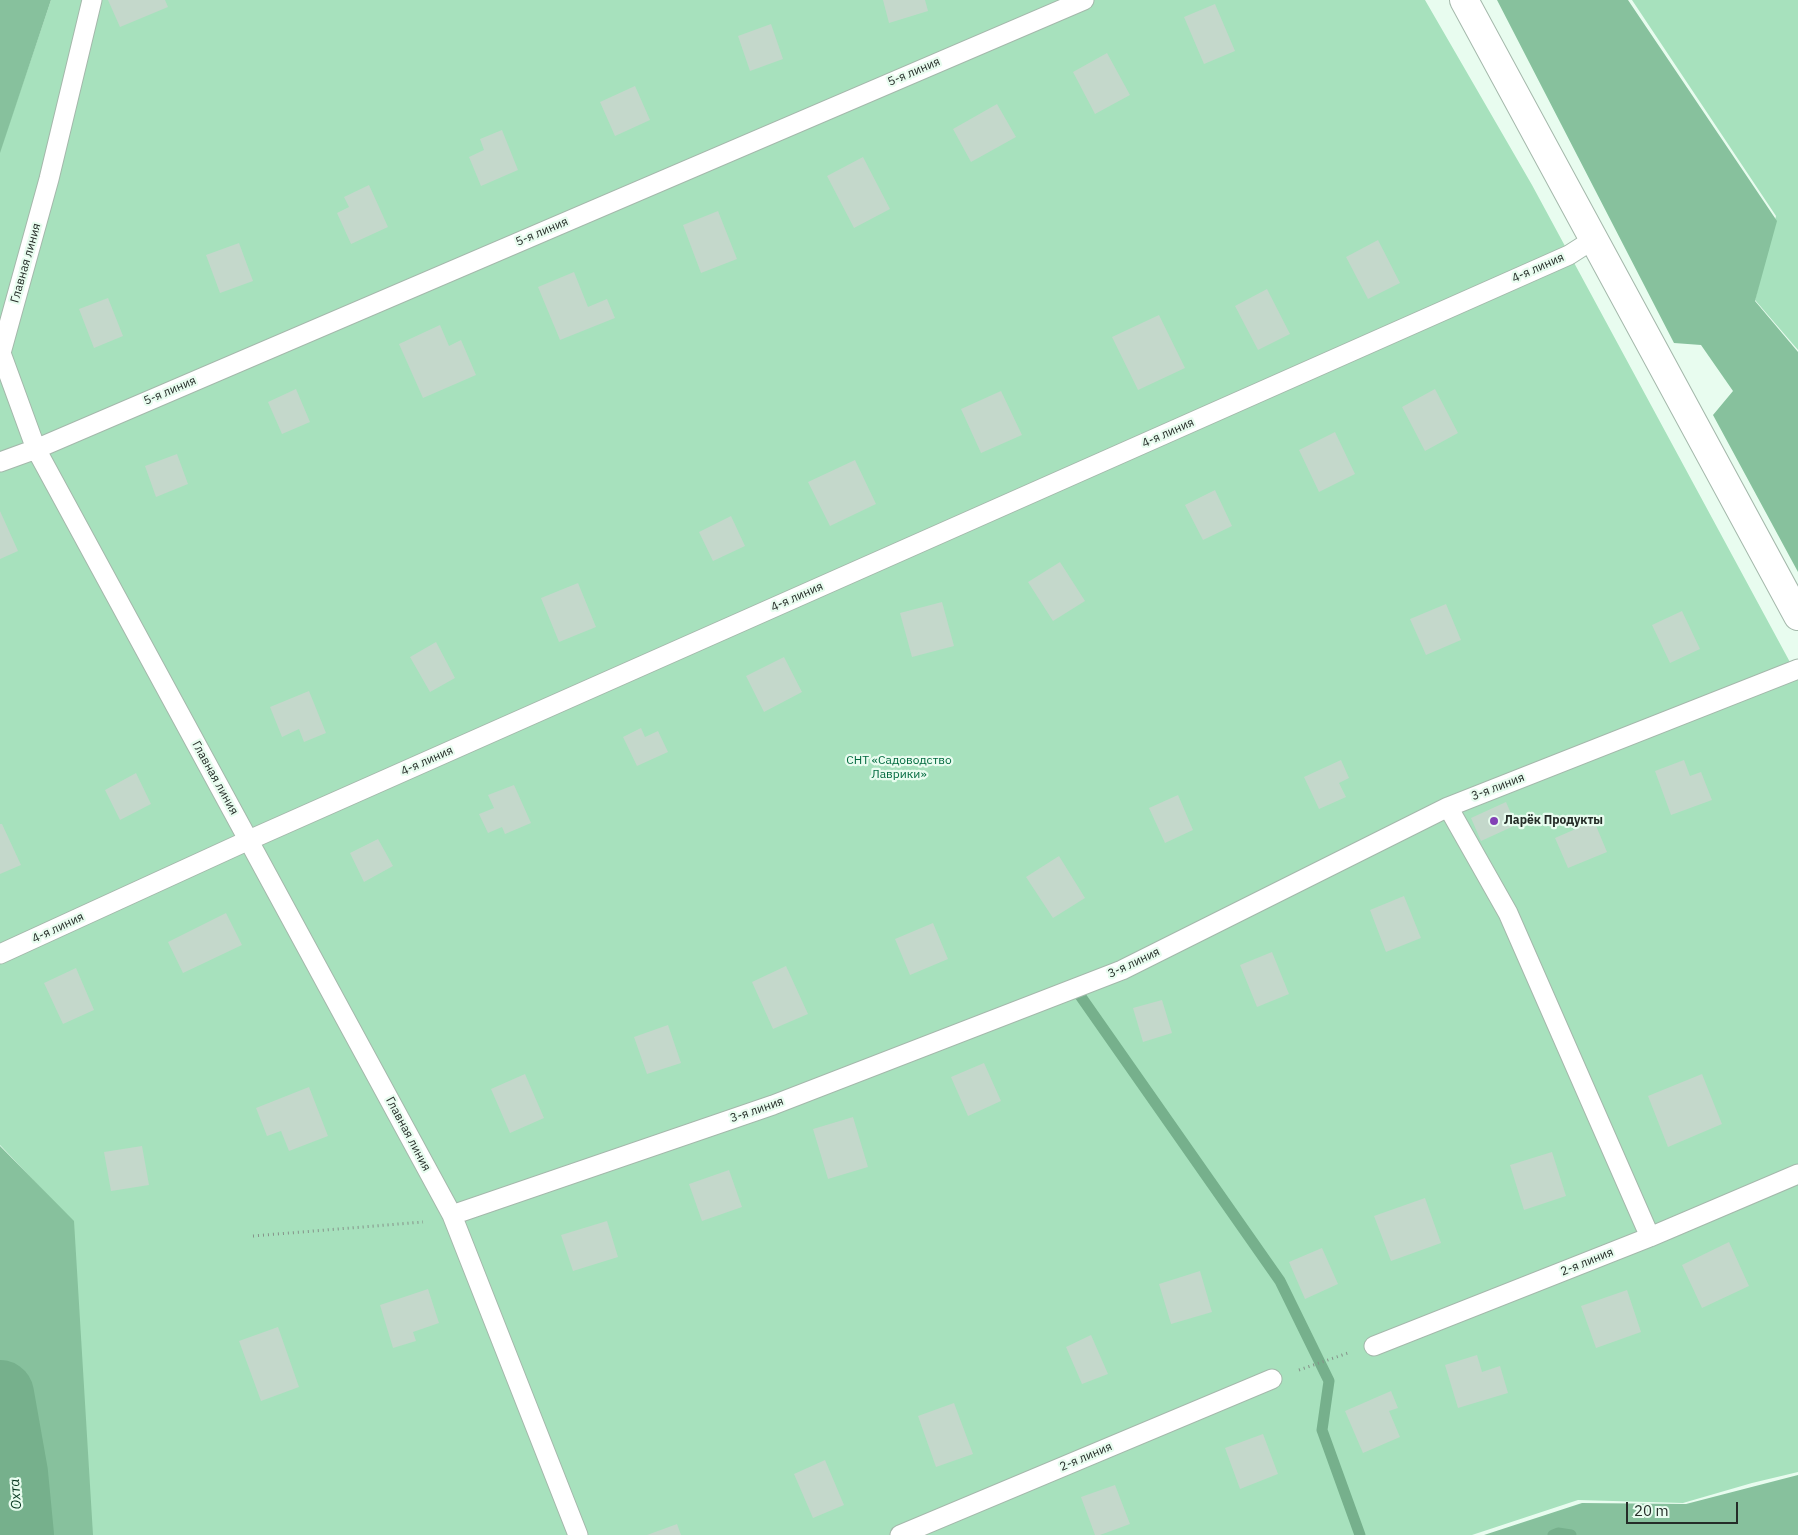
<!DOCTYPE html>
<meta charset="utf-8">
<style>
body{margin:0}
#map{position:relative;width:1798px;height:1535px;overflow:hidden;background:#e8fcef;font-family:"IBM Plex Sans",sans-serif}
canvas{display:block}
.scale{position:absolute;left:1626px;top:1502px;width:112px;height:22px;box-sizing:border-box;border:2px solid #252d28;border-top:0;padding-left:6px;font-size:15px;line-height:18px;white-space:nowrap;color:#252d28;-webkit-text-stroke:4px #e8fcef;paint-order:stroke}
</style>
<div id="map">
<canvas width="1798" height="1535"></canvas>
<div class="scale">20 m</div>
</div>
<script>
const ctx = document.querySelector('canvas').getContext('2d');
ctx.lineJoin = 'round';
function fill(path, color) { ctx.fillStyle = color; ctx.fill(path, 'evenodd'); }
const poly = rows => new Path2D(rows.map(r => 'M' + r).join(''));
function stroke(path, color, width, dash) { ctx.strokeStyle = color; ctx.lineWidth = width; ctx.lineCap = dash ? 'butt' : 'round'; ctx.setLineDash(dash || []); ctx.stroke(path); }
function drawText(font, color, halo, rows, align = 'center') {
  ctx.font = font + ' "IBM Plex Sans",sans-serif'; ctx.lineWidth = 4.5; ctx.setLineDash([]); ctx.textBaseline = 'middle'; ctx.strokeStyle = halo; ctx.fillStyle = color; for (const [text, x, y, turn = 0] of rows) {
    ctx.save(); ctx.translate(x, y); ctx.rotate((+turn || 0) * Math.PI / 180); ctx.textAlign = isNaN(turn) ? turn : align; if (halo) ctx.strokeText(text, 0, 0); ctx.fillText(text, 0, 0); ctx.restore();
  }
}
fill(poly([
 [51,0,1425,0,1532,185,1798,677,1798,1472,1752,1483,1683,1503,1578,1500,1472,1535,92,1535,73,1222,0,1145,0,151],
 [1632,0,1798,0,1798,350,1755,300,1776,216]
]), '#a7e1bd');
fill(poly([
 [0,0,51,0,0,153],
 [1497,0,1628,0,1777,221,1755,301,1798,352,1798,572,1713,415,1733,391,1701,345,1674,343],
 [0,1146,74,1221,93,1535,0,1535],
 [1798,1475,1798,1535,1484,1535,1582,1503,1686,1504]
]), '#87c19d');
stroke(poly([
 [1079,994,1280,1281,1329,1381,1322,1430,1360,1535],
 [1553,1535,1558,1533,1571,1535]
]), '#76b08c', 11);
stroke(poly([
 [0,1394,14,1473,20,1535]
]), '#76b08c', 68);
fill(poly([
 [108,0,165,0,168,7,120,27],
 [883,0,925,0,928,11,889,23],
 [1215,4,1235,51,1204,64,1184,17],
 [771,24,783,59,750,71,738,36],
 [1107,53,1130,95,1095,114,1073,72],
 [635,86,650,120,615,136,600,102],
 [997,104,1016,137,971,162,953,129],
 [502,130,518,170,481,186,469,157,484,150,480,139],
 [863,157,890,209,854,228,827,176],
 [369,185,388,227,351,244,337,213,349,207,344,197],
 [718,211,737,259,701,273,683,225],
 [1378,240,1400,283,1368,299,1346,257],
 [239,243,253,281,220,293,206,255],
 [574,272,588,307,607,299,615,318,560,340,538,287],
 [1267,289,1290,334,1258,350,1235,306],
 [108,298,123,336,94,348,79,309],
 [1159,315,1185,368,1138,390,1112,337],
 [440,325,449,346,461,340,476,375,423,398,399,344],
 [296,389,310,422,282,434,268,402],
 [1435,389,1458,433,1425,451,1402,407],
 [1001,391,1022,435,981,453,961,409],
 [1335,432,1355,474,1319,492,1299,450],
 [177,454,188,484,156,497,145,466],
 [855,460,876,504,830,526,808,482],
 [1215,490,1232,526,1203,540,1185,505],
 [0,511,18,551,0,559],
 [731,516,745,546,713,561,699,532],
 [1060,562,1085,601,1053,621,1028,582],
 [578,583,596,627,559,642,541,598],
 [942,602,954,646,912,657,900,613],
 [1446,604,1461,640,1426,655,1410,619],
 [1682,611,1700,649,1670,663,1652,625],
 [436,642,455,678,430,692,410,657],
 [784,657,802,692,764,712,746,676],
 [309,691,326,733,304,742,299,729,282,737,270,707],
 [641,728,645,737,658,731,668,752,637,766,623,737],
 [1341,760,1349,778,1339,783,1346,797,1319,809,1304,777],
 [1684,760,1690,776,1701,772,1712,800,1671,815,1655,771],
 [136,773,151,804,120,820,105,790],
 [514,785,531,823,505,834,502,827,488,833,479,814,494,808,488,795],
 [1178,795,1193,830,1165,843,1149,808],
 [1506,802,1516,825,1481,841,1471,818],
 [1594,821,1607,852,1568,868,1555,838],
 [0,824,2,824,21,865,0,874],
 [378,839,393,866,364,882,350,853],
 [1059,856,1085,898,1053,918,1026,877],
 [1404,896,1421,938,1386,952,1370,910],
 [226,913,242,945,183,973,168,942],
 [933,923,948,959,910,975,895,939],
 [1272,952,1289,994,1257,1007,1240,965],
 [786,966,808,1014,773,1029,752,982],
 [76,968,94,1010,63,1024,44,983],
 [1162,1000,1172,1033,1143,1042,1133,1008],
 [668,1025,681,1063,647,1074,634,1037],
 [984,1063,1001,1101,968,1116,951,1077],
 [525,1074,544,1118,510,1133,491,1089],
 [1702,1074,1722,1124,1668,1147,1648,1096],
 [309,1087,328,1136,289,1151,281,1131,267,1136,256,1108],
 [853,1117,868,1167,828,1179,813,1129],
 [142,1146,149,1185,111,1191,104,1152],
 [1552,1152,1566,1196,1524,1210,1510,1165],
 [729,1170,742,1207,702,1221,689,1184],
 [1425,1198,1441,1243,1391,1261,1374,1216],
 [607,1221,618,1257,573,1271,561,1235],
 [1729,1242,1749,1286,1702,1308,1682,1265],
 [1322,1248,1338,1284,1305,1299,1289,1262],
 [1200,1271,1212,1312,1171,1324,1159,1284],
 [428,1289,439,1323,413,1332,416,1341,393,1348,380,1305],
 [1627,1290,1641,1332,1596,1348,1581,1306],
 [278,1327,299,1387,261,1401,239,1341],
 [1091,1335,1108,1374,1082,1384,1066,1347],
 [1477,1355,1482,1372,1500,1366,1508,1393,1458,1408,1445,1365],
 [1391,1391,1398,1408,1389,1411,1400,1437,1363,1453,1345,1411],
 [954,1403,973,1454,936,1467,918,1416],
 [1263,1434,1278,1474,1240,1489,1225,1448],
 [825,1460,844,1505,813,1518,794,1474],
 [1115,1485,1130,1524,1100,1535,1095,1535,1081,1497],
 [677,1524,681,1535,647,1535]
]), '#c4d8cb');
const lane = poly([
 [92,0,49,179,1,353,36,449,452,1215,578,1535],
 [0,462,36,449,1084,0],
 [1448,807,1508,913,1650,1237],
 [0,954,249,840,1569,255,1594,239],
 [452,1215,773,1105,1122,970,1448,807,1798,669],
 [1374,1346,1650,1237,1798,1174],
 [900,1535,1272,1379]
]);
const street = poly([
 [1464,0,1798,616]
]);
stroke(lane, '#a4b8ab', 21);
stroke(street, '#a4b8ab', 30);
stroke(poly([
 [253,1236,423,1222],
 [1299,1370,1348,1353]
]), '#859289', 3, [1, 4]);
stroke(lane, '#fff', 19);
stroke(street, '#fff', 28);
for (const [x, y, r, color] of [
 [1494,821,5,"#8241b5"]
]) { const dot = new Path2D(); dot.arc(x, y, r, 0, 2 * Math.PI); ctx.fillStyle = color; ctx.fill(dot); stroke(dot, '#e8fcef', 2); }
drawText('12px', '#252d28', '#e8fcef', [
 ["5-я линия",914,72,-23],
 ["5-я линия",542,232,-23],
 ["Главная линия",26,263,-74],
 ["4-я линия",1538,268,-24],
 ["5-я линия",170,391,-23],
 ["4-я линия",1168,433,-24],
 ["4-я линия",797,597,-24],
 ["4-я линия",427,761,-24],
 ["Главная линия",215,778,61],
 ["3-я линия",1498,787,-21],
 ["4-я линия",58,928,-25],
 ["3-я линия",1134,963,-25],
 ["3-я линия",757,1110,-19],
 ["Главная линия",408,1134,62],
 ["2-я линия",1587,1262,-22],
 ["2-я линия",1086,1457,-23]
]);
drawText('12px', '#00693e', '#e8fcef', [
 ["СНТ «Садоводство",899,761],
 ["Лаврики»",899,775]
]);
drawText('bold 12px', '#252d28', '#e8fcef', [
 ["Ларёк Продукты",1504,821]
], 'left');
drawText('italic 14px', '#083821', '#e8fcef', [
 ["Охта",16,1494,-95]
]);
</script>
